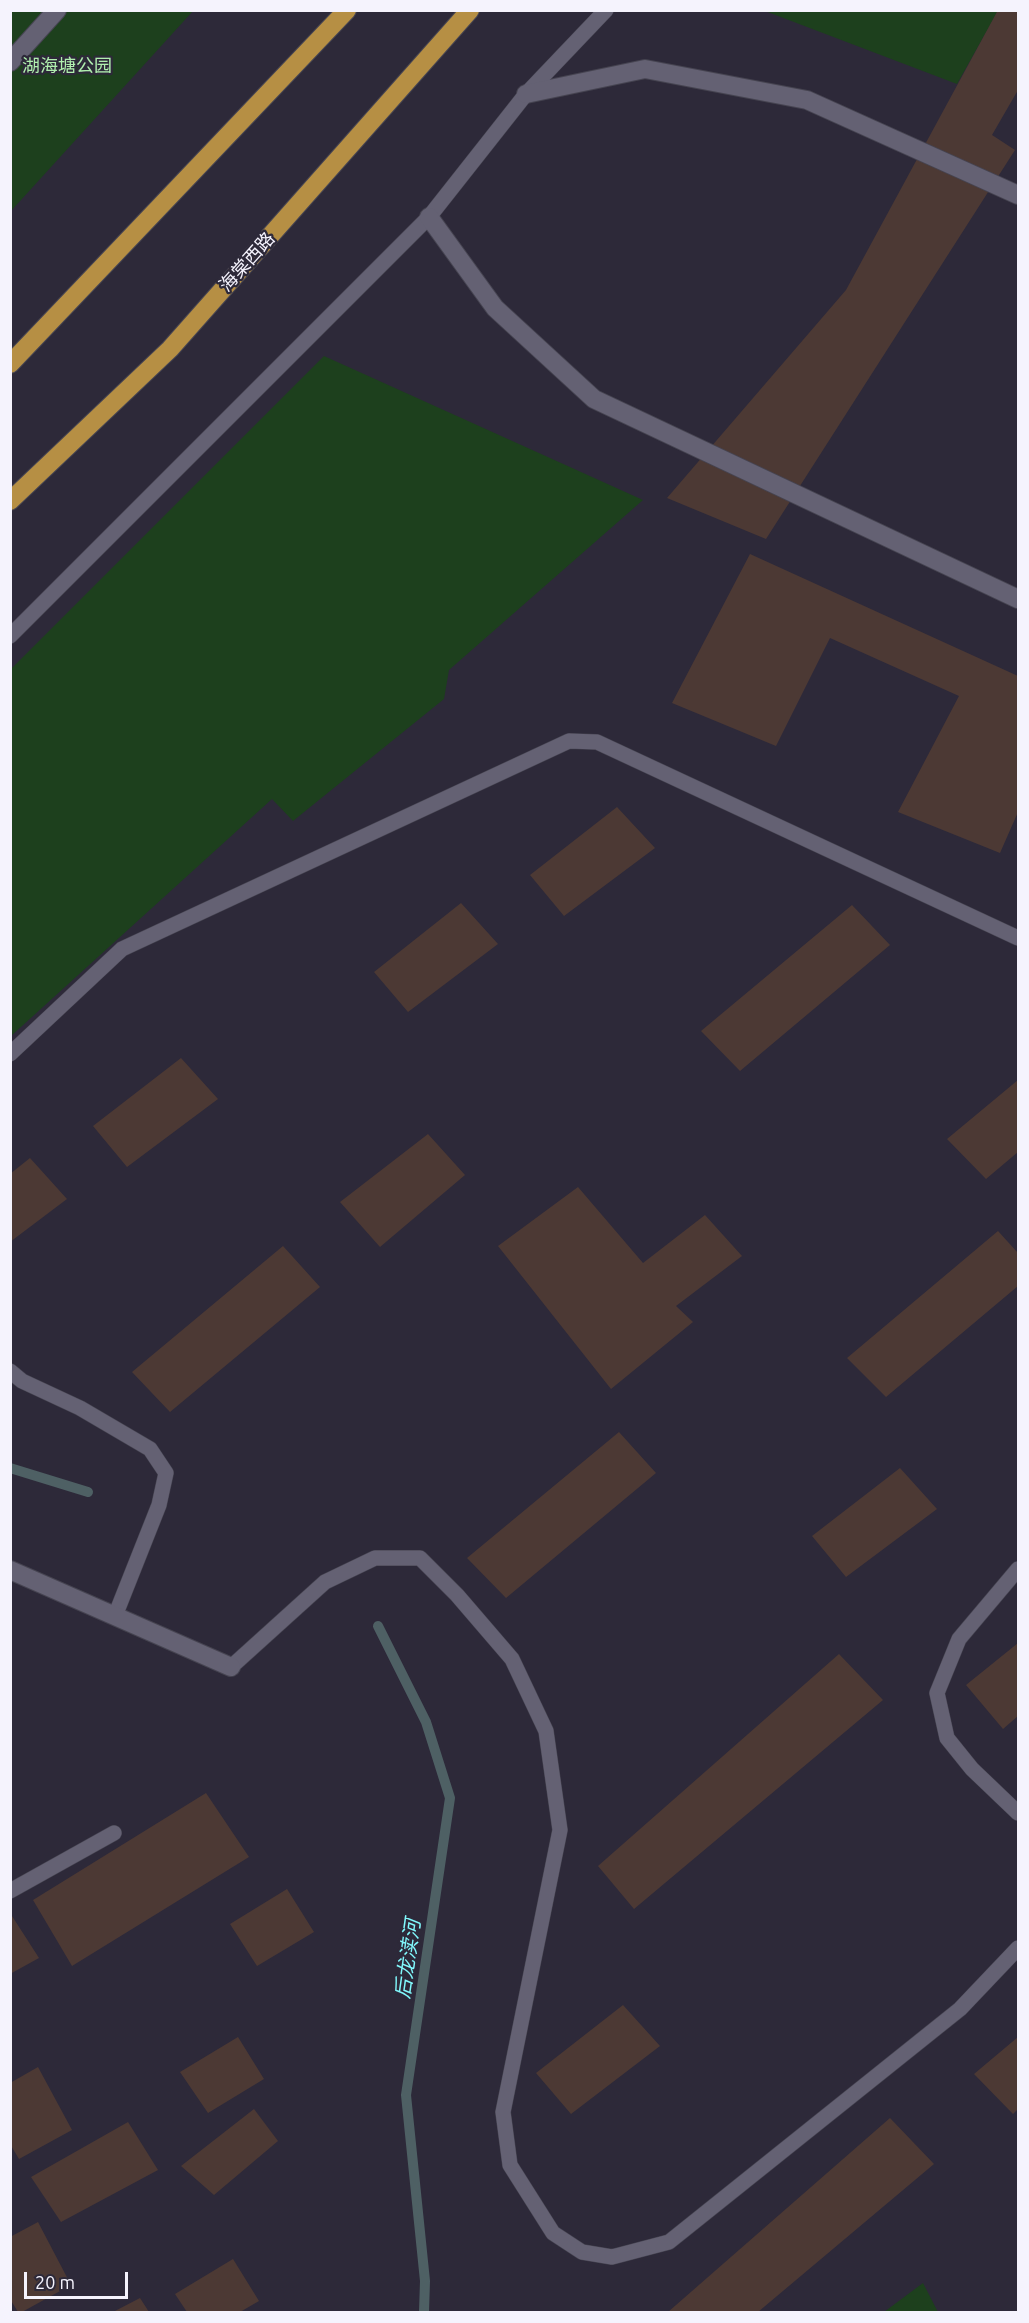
<!DOCTYPE html>
<meta charset="utf-8">
<style>
body{margin:0}
#map{position:relative;width:1029px;height:2323px;overflow:hidden;background:#2d2939;font-family:Ubuntu,sans-serif}
canvas{display:block}
.frame{position:absolute;inset:0;border:12px solid #f5f3fd;pointer-events:none}
.scale{position:absolute;left:24px;top:2272px;width:104px;height:27px;box-sizing:border-box;border:3px solid #f5f3fd;border-top:0;padding-left:8px;font-size:18px;line-height:21px;white-space:nowrap;color:#f5f3fd;-webkit-text-stroke:4px #2d2939;paint-order:stroke}
</style>
<div id="map">
<canvas width="1029" height="2323"></canvas>
<div class="frame"></div>
<div class="scale">20 m</div>
</div>
<script>
const ctx = document.querySelector('canvas').getContext('2d');
ctx.lineJoin = 'round';
function fill(path, color) { ctx.fillStyle = color; ctx.fill(path, 'evenodd'); }
const poly = rows => new Path2D(rows.map(r => 'M' + r).join(''));
function stroke(path, color, width, dash) { ctx.strokeStyle = color; ctx.lineWidth = width; ctx.lineCap = dash ? 'butt' : 'round'; ctx.setLineDash(dash || []); ctx.stroke(path); }
function drawText(font, color, halo, rows, align = 'center') {
  ctx.font = font + ' Ubuntu,"Noto Sans SC",sans-serif'; ctx.lineWidth = 4.5; ctx.setLineDash([]); ctx.textBaseline = 'middle'; ctx.strokeStyle = halo; ctx.fillStyle = color; for (const [text, x, y, turn = 0] of rows) {
    ctx.save(); ctx.translate(x, y); ctx.rotate((+turn || 0) * Math.PI / 180); ctx.textAlign = isNaN(turn) ? turn : align; if (halo) ctx.strokeText(text, 0, 0); ctx.fillText(text, 0, 0); ctx.restore();
  }
}
fill(poly([
 [11,11,193,11,11,211],
 [765,11,998,10,998,11,957,84],
 [324,356,643,500,449,670,444,699,293,821,272,799,11,1036,11,669],
 [923,2283,938,2312,884,2312]
]), '#1d401d');
stroke(poly([
 [10,1468,88,1492],
 [378,1626,426,1722,450,1798,406,2095,425,2281,424,2312]
]), '#4e6064', 10);
fill(poly([
 [998,10,1018,10,1018,90,992,135,1015,150,766,539,667,498,846,290],
 [750,554,1018,676,1018,812,1000,853,898,812,959,696,830,638,776,746,672,703],
 [617,807,655,848,564,916,530,875],
 [461,903,498,944,408,1012,374,972],
 [852,905,890,945,740,1071,701,1031],
 [181,1058,218,1099,127,1167,93,1126],
 [1018,1080,1018,1152,986,1179,947,1139],
 [428,1134,465,1175,380,1247,340,1202],
 [30,1158,67,1199,10,1242,10,1174],
 [578,1187,643,1263,705,1215,742,1256,676,1306,693,1322,611,1389,498,1246],
 [998,1231,1018,1253,1018,1286,886,1397,847,1358],
 [283,1246,320,1287,170,1412,132,1372],
 [619,1432,656,1473,506,1598,467,1558],
 [900,1468,937,1509,846,1577,812,1536],
 [1018,1643,1018,1716,1003,1729,966,1685],
 [839,1654,883,1700,634,1909,598,1866],
 [206,1793,249,1857,72,1966,33,1900],
 [287,1889,314,1932,257,1966,230,1924],
 [12,1916,39,1958,10,1974,10,1917],
 [623,2005,660,2046,571,2114,536,2073],
 [238,2037,264,2079,208,2113,180,2072],
 [1018,2037,1018,2109,1013,2114,974,2074],
 [38,2067,72,2130,19,2159,10,2144,10,2083],
 [254,2109,278,2141,214,2195,181,2166],
 [890,2118,934,2164,758,2312,668,2312],
 [128,2122,158,2170,61,2222,31,2177],
 [38,2222,71,2285,22,2312,18,2312,10,2299,10,2237],
 [233,2259,259,2301,240,2312,187,2312,175,2294],
 [140,2298,149,2312,113,2312]
]), '#4c3934');
const lane = poly([
 [10,636,429,217,526,94,606,10],
 [10,1054,122,949,569,741,597,742,1018,938],
 [10,1371,22,1381,80,1408,150,1449,166,1473,159,1505,115,1616],
 [1018,1569,959,1639,937,1693,947,1738,972,1769,1018,1813],
 [231,1667,325,1582,375,1558,420,1558,457,1595,512,1659,546,1731,560,1830,503,2112,510,2165,553,2233,582,2252,612,2257,669,2242,960,2009,1018,1948],
 [10,1891,114,1833]
]);
const street = poly([
 [10,62,57,10],
 [526,94,645,69,807,100,1018,195],
 [429,217,495,308,594,399,1018,599],
 [10,1570,231,1667]
]);
const primary = poly([
 [10,364,347,10],
 [10,501,170,349,470,10]
]);
stroke(lane, '#464451', 16);
stroke(street, '#464451', 20);
stroke(primary, '#464451', 20);
stroke(lane, '#646173', 15);
stroke(street, '#646173', 18);
stroke(primary, '#b68f44', 18);
drawText('18px', '#b0efae', '#2d2939', [
 ["湖海塘公园",67,66]
]);
drawText('18px', '#f5f3fd', '#2d2939', [
 ["海棠西路",247,262,-48]
]);
drawText('italic 20px', '#81f9fd', '#2d2939', [
 ["后龙渎河",408,1959,-82]
]);
</script>
